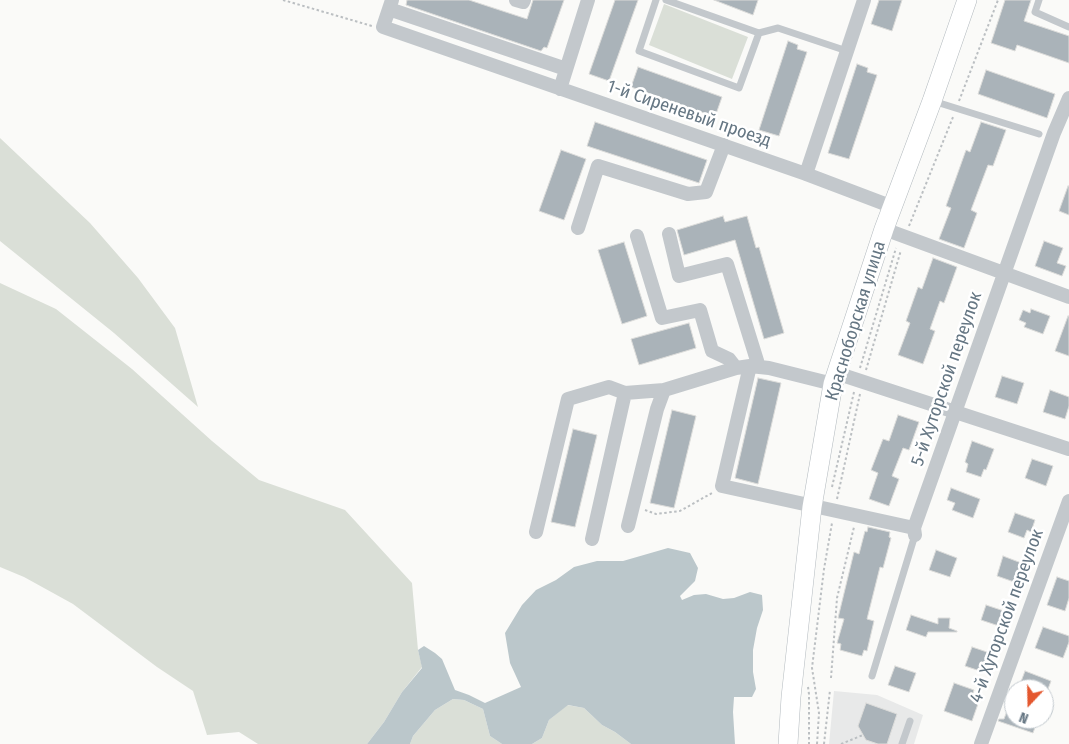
<!DOCTYPE html>
<meta charset="utf-8">
<style>
body{margin:0}
#map{position:relative;width:1069px;height:744px;overflow:hidden;background:#fafaf8;font-family:"Fira Sans Condensed",sans-serif}
canvas{display:block}
.north{position:absolute;left:1004px;top:679px;width:50px;height:50px;box-sizing:border-box;background:#fff;border:1px solid #c1c8cd;border-radius:50%;rotate:201deg;font-size:14px;font-weight:700;line-height:20px;text-align:center;color:#657683}
.north::after{content:'';display:block;margin:auto;width:18px;height:22px;background:#e4572e;clip-path:polygon(50% 0,100% 100%,50% 72%,0 100%)}
</style>
<div id="map">
<canvas width="1069" height="744"></canvas>
<div class="north">N</div>
</div>
<script>
const ctx = document.querySelector('canvas').getContext('2d');
ctx.lineJoin = 'round';
function fill(path, color) { ctx.fillStyle = color; ctx.fill(path, 'evenodd'); }
const poly = rows => new Path2D(rows.map(r => 'M' + r).join(''));
function stroke(path, color, width, dash) { ctx.strokeStyle = color; ctx.lineWidth = width; ctx.lineCap = dash ? 'butt' : 'round'; ctx.setLineDash(dash || []); ctx.stroke(path); }
function drawText(font, color, halo, rows, align = 'center') {
  ctx.font = font + ' "Fira Sans Condensed",sans-serif'; ctx.lineWidth = 5; ctx.setLineDash([]); ctx.textBaseline = 'middle'; ctx.strokeStyle = halo; ctx.fillStyle = color; for (const [text, x, y, turn = 0] of rows) {
    ctx.save(); ctx.translate(x, y); ctx.rotate((+turn || 0) * Math.PI / 180); ctx.textAlign = isNaN(turn) ? turn : align; if (halo) ctx.strokeText(text, 0, 0); ctx.fillText(text, 0, 0); ctx.restore();
  }
}
fill(poly([
 [834,691,877,695,923,715,914,744,829,744]
]), '#e8e9e9');
fill(poly([
 [664,4,748,37,732,79,649,45],
 [0,138,90,223,138,278,175,328,198,407,114,333,0,241],
 [0,283,56,309,132,369,212,441,259,480,345,510,412,583,418,650,422,667,402,692,384,722,367,744,258,744,239,732,207,735,193,691,157,667,73,604,24,577,0,567],
 [453,699,464,700,483,709,490,736,502,744,410,744,413,736,435,710],
 [567,705,584,708,602,725,615,732,631,744,532,744,542,738,549,720]
]), '#dadfd7');
fill(poly([
 [668,548,690,553,698,568,695,581,680,596,682,600,694,595,706,594,723,599,734,598,750,592,762,595,763,610,757,628,753,650,753,672,756,689,752,697,734,697,733,712,735,744,631,744,615,732,602,725,584,708,568,705,549,720,542,738,532,744,502,744,490,736,483,709,464,700,453,699,435,710,413,736,410,744,367,744,384,722,402,692,422,668,418,650,424,646,435,653,442,659,455,690,469,695,485,703,521,687,510,663,505,633,522,605,536,590,556,580,574,567,597,561,623,561]
]), '#bbc7cb');
const building = poly([
 [407,0,469,0,527,19,533,0,564,0,547,48,544,47,541,51,406,5,407,0],
 [615,0,638,0,609,81,589,74,615,0],
 [714,0,758,0,753,15,714,0],
 [879,0,902,0,892,31,871,24,879,0],
 [1005,0,1031,0,1024,21,1069,36,1069,63,1017,45,1015,51,991,43,1005,0],
 [788,41,798,45,797,49,807,52,779,136,759,130,788,41],
 [857,64,868,68,867,72,877,75,849,159,828,153,857,64],
 [638,67,722,97,715,117,631,87,638,67],
 [986,70,1055,94,1047,118,978,94,986,70],
 [595,122,707,160,699,183,587,146,595,122],
 [981,122,1006,130,993,166,988,165,971,210,977,213,964,248,939,239,951,208,946,206,966,150,970,152,981,122],
 [561,150,586,159,564,220,539,211,561,150],
 [1068,186,1069,186,1069,215,1059,211,1068,186],
 [723,216,725,222,747,216,756,248,759,247,784,333,764,339,735,240,684,255,677,230,723,216],
 [1044,241,1063,248,1057,263,1066,266,1062,276,1035,266,1044,241],
 [624,242,647,316,622,324,598,250,624,242],
 [933,258,957,267,944,303,940,301,930,329,935,331,923,364,898,355,910,323,906,321,918,287,922,289,933,258],
 [1031,309,1050,316,1043,334,1024,327,1026,323,1019,320,1023,310,1030,313,1031,309],
 [1068,316,1069,316,1069,356,1055,351,1068,316],
 [689,323,696,348,639,365,631,339,689,323],
 [1002,376,1024,383,1017,404,995,397,1002,376],
 [758,378,781,383,758,484,735,478,758,378],
 [1050,390,1069,397,1069,406,1065,419,1043,412,1050,390],
 [672,410,696,416,674,508,650,503,672,410],
 [898,415,919,422,909,450,903,448,892,476,899,479,889,506,869,499,878,473,871,470,883,439,889,441,898,415],
 [573,429,597,435,575,527,551,522,573,429],
 [972,441,994,449,986,470,984,469,981,477,966,472,968,464,965,462,972,441],
 [1032,459,1053,466,1046,486,1025,478,1032,459],
 [951,488,980,499,973,518,952,510,955,503,947,500,951,488],
 [1015,513,1035,520,1031,532,1027,530,1024,538,1008,532,1015,513],
 [868,527,890,532,889,537,891,538,883,568,880,567,867,619,874,621,867,651,864,650,862,656,840,650,841,644,837,643,844,619,838,618,854,552,859,554,865,531,867,532,868,527],
 [936,550,957,558,950,577,929,570,936,550],
 [1003,556,1024,564,1017,583,997,576,1003,556],
 [1057,577,1069,581,1069,598,1065,611,1047,605,1057,577],
 [986,605,1007,612,1002,627,981,620,986,605],
 [911,615,938,624,938,618,950,618,949,628,957,631,957,632,928,632,926,637,906,630,911,615],
 [1043,627,1069,636,1069,642,1063,658,1035,648,1043,627],
 [972,647,993,654,986,673,965,666,972,647],
 [895,666,916,673,909,692,888,685,895,666],
 [1025,671,1051,681,1048,689,1026,689,1019,687,1025,671],
 [954,683,974,690,971,699,979,701,972,721,944,711,954,683],
 [1013,695,1014,719,1038,719,1033,733,998,721,999,719,1004,719,1013,695],
 [866,703,897,714,887,744,878,744,866,740,858,726,866,703]
]);
fill(building, '#aab3b9');
stroke(building, '#dcdcda', 1);
const secondary = poly([
 [788,744,791,697,812,507,833,384,884,229,932,101,967,0]
]);
stroke(secondary, '#b3babf', 20);
stroke(poly([
 [283,0,372,26],
 [959,101,998,0],
 [909,226,953,117],
 [860,368,896,248],
 [866,370,901,250],
 [832,487,854,392],
 [837,499,860,394],
 [645,510,656,514,680,511,712,493],
 [831,678,837,598,854,527],
 [808,687,809,694,809,744],
 [817,744,819,713,812,668,824,569,832,523],
 [824,744,830,690],
 [841,744,863,735]
]), '#bbbfc2', 2, [2.5, 2.5]);
stroke(poly([
 [656,0,639,51,739,88,759,33,666,0],
 [1039,0,1035,12,1069,27],
 [759,33,778,28,847,51],
 [933,101,1039,134],
 [872,676,915,535],
 [902,744,910,721]
]), '#c3c8cc', 7);
stroke(poly([
 [392,0,383,27,806,174,893,207],
 [516,0,523,2,524,0],
 [389,9,566,69],
 [560,89,588,0],
 [806,174,864,0],
 [578,228,598,166,688,194,706,192,724,145],
 [884,229,1069,297],
 [669,234,679,276,727,264,759,367],
 [637,236,662,318,700,310,712,351,729,359,736,368,750,366,722,486,914,528],
 [836,373,1069,449],
 [628,526,657,409,664,390,736,368,750,366,769,368,833,384],
 [536,532,568,399,609,387,625,393],
 [915,535,914,528,1004,274,1054,133,1069,98],
 [592,539,625,393,664,390],
 [981,744,1069,501]
]), '#c3c8cc', 14);
stroke(secondary, '#fff', 19);
drawText('18px', '#657683', '#fff', [
 ["1-й Сиреневый проезд",689,114,19],
 ["Красноборская улица",856,321,-73],
 ["5-й Хуторской переулок",947,379,-71],
 ["4-й Хуторской переулок",1007,616,-70]
]);
</script>
